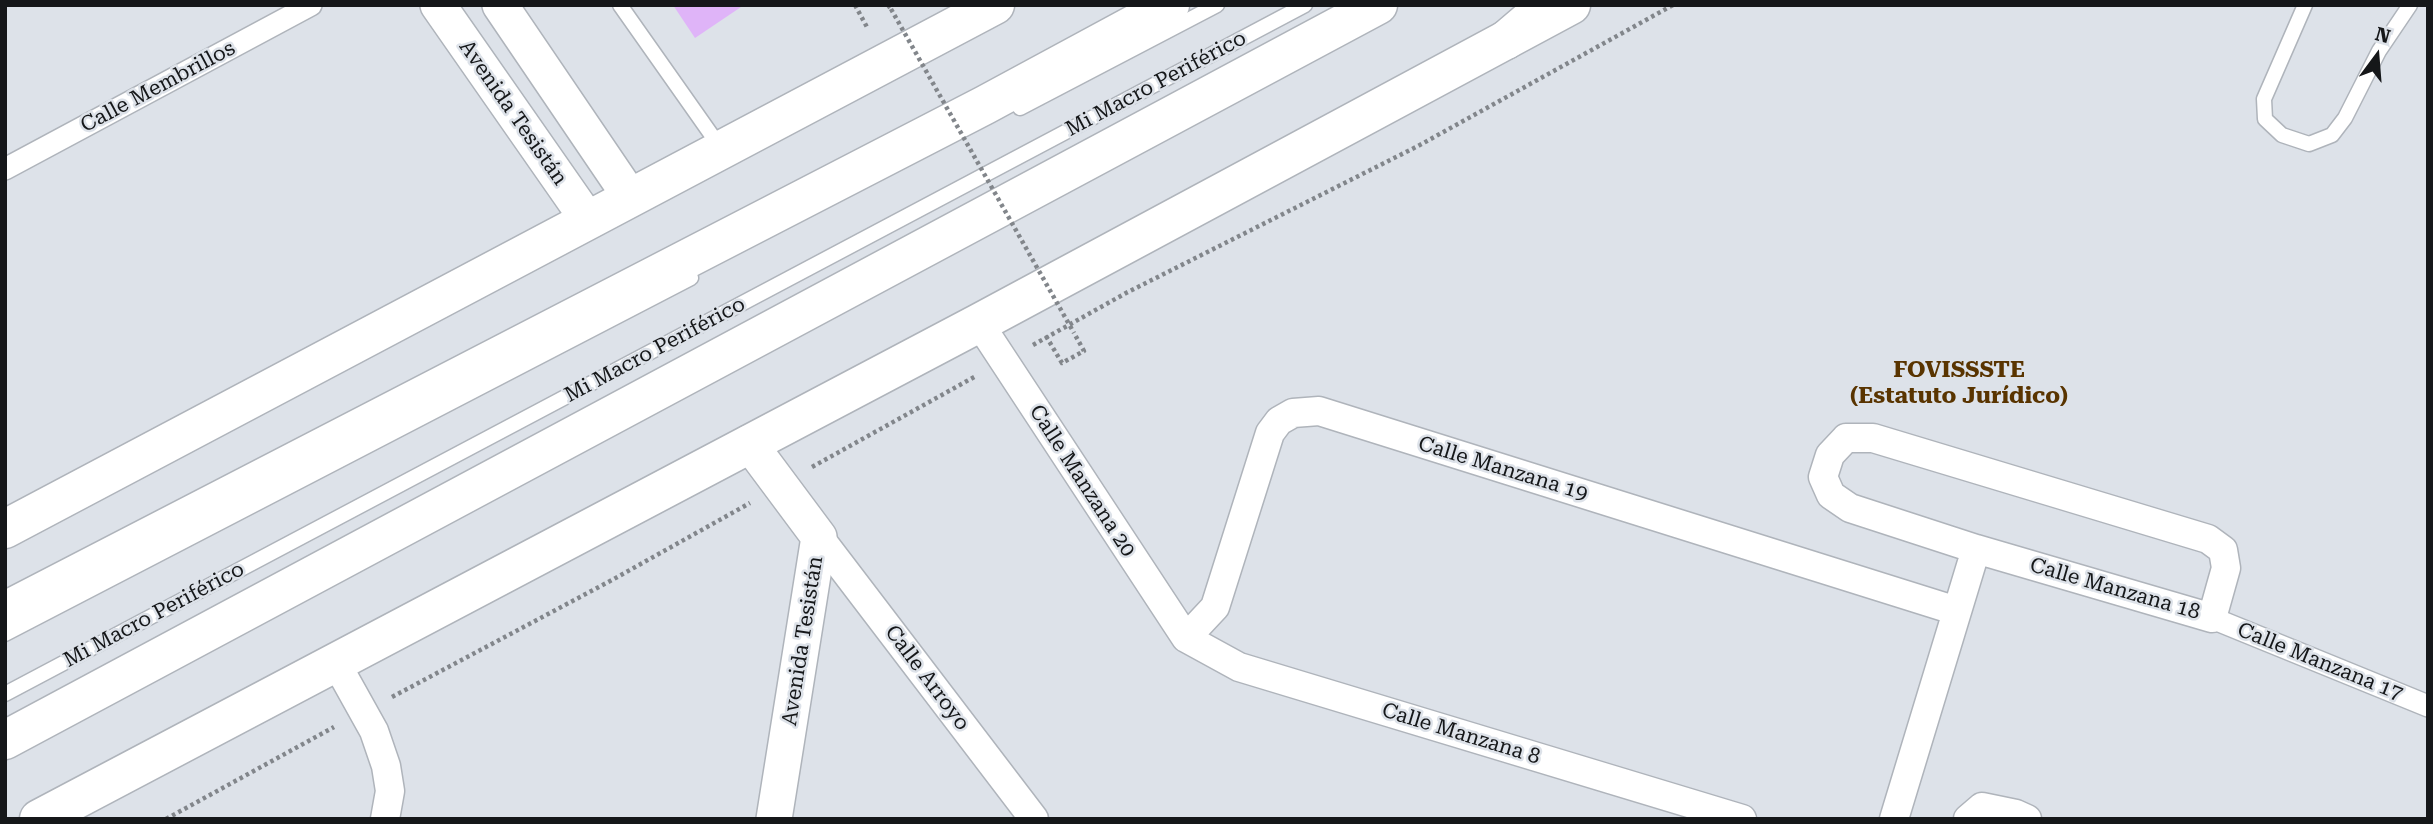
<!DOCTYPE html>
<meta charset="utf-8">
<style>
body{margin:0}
#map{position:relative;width:2433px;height:824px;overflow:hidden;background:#dde2e9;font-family:"Roboto Serif",serif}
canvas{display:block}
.frame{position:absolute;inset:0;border:7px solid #151719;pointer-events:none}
.north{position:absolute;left:2342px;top:21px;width:70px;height:70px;-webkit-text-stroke:5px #dde2e9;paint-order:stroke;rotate:16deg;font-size:19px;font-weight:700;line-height:28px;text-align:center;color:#151719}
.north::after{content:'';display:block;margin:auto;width:24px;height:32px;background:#151719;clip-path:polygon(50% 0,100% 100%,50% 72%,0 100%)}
</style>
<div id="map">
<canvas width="2433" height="824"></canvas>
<div class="frame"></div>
<div class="north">N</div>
</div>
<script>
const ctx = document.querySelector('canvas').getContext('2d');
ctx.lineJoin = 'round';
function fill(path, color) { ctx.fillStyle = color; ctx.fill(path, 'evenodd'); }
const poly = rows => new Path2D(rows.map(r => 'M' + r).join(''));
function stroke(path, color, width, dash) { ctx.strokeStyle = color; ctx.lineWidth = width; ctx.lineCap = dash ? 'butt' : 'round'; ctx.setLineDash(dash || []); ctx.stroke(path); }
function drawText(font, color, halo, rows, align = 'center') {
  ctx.font = font + ' "Roboto Serif",serif'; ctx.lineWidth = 5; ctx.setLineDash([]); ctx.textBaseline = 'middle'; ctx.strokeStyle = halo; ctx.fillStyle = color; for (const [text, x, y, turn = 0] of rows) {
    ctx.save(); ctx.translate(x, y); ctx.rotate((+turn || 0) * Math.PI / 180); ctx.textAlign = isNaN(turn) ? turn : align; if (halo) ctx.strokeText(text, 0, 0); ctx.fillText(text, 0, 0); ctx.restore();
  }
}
fill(poly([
 [673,5,744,5,695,38]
]), '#dfb4f8');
const service = poly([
 [620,5,720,147],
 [2305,5,2264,99,2265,119,2282,135,2309,144,2332,135,2345,118,2379,51,2410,5],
 [1020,108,1217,5],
 [5,634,691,278],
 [5,694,1305,5]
]);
const pedestrian = poly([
 [5,169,311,5],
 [2212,618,2428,706]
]);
const minor = poly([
 [979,323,1186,638,1239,667,1742,819],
 [1846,438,1873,438,2208,539,2223,550,2226,568,2212,618,1976,549,1850,508,1831,495,1823,477,1830,455,1846,438],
 [819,537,1034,819],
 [1186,638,1215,607,1270,433,1279,421,1293,413,1319,411,1957,611],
 [335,661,374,731,386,766,390,791,385,819],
 [1894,819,1976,549],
 [1968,819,1982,807,2016,814,2027,819]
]);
const tertiary = poly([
 [438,5,588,220],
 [500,5,631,198],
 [749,443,819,537,774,819]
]);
const secondary = poly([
 [5,529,995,5],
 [39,819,979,323,1571,5]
]);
const motorway = poly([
 [1506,40,1547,5],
 [5,611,985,105,1170,5],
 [5,740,1378,5]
]);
stroke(service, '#afb4bb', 17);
stroke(pedestrian, '#afb4bb', 24);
stroke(minor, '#afb4bb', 31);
stroke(tertiary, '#afb4bb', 38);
stroke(secondary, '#afb4bb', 41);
stroke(motorway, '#afb4bb', 41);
stroke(poly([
 [855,5,868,29],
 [888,5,891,9],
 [1046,336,1062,363,1084,351,1074,333],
 [1033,345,1126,293,1418,146,1673,5],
 [812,467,976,376],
 [392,697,612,580,750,503],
 [166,819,334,727]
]), '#82868b', 4.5, [3.5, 3.5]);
stroke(service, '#fff', 14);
stroke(pedestrian, '#fff', 21);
stroke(minor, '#fff', 28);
stroke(tertiary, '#fff', 35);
stroke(secondary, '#fff', 38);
stroke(motorway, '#fff', 38);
stroke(poly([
 [891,9,1074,333]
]), '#82868b', 4.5, [3.5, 3.5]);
drawText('21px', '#151719', '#dde2e9', [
 ["Mi Macro Periférico",1156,84,-28],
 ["Calle Membrillos",158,87,-28],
 ["Avenida Tesistán",513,113,55],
 ["Mi Macro Periférico",655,350,-28],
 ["Calle Manzana 19",1503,469,17],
 ["Calle Manzana 20",1082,481,57],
 ["Calle Manzana 18",2115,589,16],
 ["Mi Macro Periférico",154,615,-28],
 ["Avenida Tesistán",803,641,-81],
 ["Calle Manzana 17",2320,662,22],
 ["Calle Arroyo",927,678,53],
 ["Calle Manzana 8",1461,734,17]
]);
drawText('bold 23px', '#593400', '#dde2e9', [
 ["FOVISSSTE",1959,370],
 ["(Estatuto Jurídico)",1959,396]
]);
</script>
